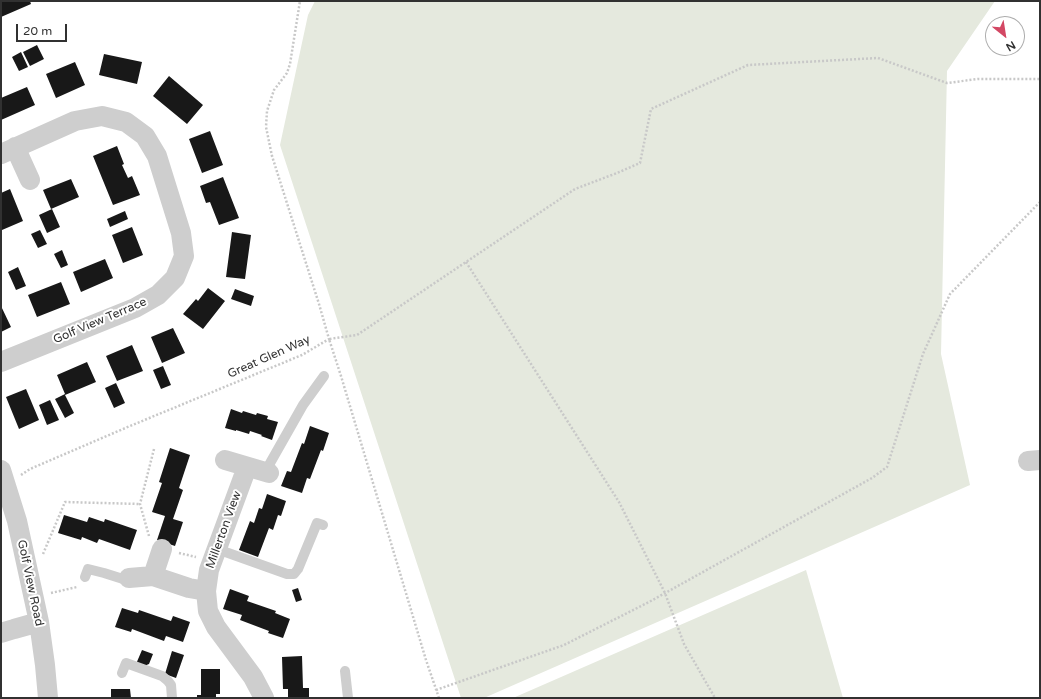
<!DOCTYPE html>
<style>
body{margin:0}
#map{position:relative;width:1041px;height:699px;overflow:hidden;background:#fff;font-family:"Varela Round",sans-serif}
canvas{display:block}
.frame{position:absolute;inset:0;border:2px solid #313131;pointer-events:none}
.north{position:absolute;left:985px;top:16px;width:40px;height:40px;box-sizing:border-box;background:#fff;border:1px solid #adadad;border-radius:50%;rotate:150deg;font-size:11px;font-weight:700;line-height:16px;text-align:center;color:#313131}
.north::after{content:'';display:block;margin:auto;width:14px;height:18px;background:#d34864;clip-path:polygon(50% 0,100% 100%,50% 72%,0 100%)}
.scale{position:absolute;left:16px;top:24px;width:51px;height:18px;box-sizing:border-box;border:2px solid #313131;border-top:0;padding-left:5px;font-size:12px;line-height:14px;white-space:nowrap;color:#313131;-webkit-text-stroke:3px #fff;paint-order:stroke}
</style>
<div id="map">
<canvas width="1041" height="699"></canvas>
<div class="frame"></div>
<div class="north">N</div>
<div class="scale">20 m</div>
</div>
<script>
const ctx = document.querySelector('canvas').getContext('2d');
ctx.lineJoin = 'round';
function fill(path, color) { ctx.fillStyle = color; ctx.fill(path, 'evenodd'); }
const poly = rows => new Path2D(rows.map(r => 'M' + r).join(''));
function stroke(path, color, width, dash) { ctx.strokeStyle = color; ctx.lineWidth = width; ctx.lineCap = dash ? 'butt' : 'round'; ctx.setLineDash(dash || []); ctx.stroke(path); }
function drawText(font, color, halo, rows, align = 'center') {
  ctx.font = font + ' "Varela Round",sans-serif'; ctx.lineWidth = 4; ctx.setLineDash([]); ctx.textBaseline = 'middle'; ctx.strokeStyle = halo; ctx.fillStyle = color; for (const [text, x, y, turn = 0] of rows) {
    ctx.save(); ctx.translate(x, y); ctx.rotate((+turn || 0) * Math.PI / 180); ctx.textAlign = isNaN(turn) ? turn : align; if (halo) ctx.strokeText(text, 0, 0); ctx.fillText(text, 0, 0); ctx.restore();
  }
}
fill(poly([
 [315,1,995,1,947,71,941,354,970,485,484,698,461,698,280,145,308,15],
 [806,570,843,698,513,698]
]), '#e5e9de');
fill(poly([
 [1,1,30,1,31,4,1,17],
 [37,45,44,59,30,66,23,52],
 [21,52,28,67,19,71,12,57],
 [104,54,142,62,137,84,99,75],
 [75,62,85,85,56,98,46,74],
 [169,76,203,105,187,124,153,96],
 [27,87,35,105,1,120,1,98],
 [210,131,223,165,202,173,189,139],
 [117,146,124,164,122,165,128,178,132,176,140,195,113,205,93,156],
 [223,177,239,218,219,225,210,202,206,203,200,186],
 [71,179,79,197,51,209,43,190],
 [10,189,23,221,2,230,1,193],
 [52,209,60,227,47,233,39,215],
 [125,211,128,219,110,227,107,219],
 [132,227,143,255,123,263,112,235],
 [40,230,47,244,38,248,31,234],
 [232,232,251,235,245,279,226,277],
 [62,250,68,265,61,268,54,254],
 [105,259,113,278,81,292,73,272],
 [18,267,26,286,16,290,8,272],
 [61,282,70,304,37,317,28,295],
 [208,288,225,301,203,329,183,314,196,299,198,301],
 [235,289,254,296,251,306,231,299],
 [1,306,11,327,1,332],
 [173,328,185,353,162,363,151,337],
 [132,345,143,371,117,381,106,356],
 [87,362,96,382,65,395,74,413,65,418,55,399,65,394,57,375],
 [163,366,171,385,161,389,153,370],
 [116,383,125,403,114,408,105,388],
 [26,389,39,420,19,429,6,397],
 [50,400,59,420,47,425,39,405],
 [231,409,242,413,243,411,256,415,257,413,268,416,267,419,278,422,272,440,261,436,262,435,250,431,249,434,236,430,236,431,225,428],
 [310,426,329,433,323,451,321,450,310,479,307,478,302,493,281,486,287,471,291,472,302,443,304,444],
 [170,448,190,455,179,488,183,490,173,519,183,522,175,546,157,540,165,516,152,512,162,483,159,482],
 [267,494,286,501,281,516,278,515,273,530,269,528,258,557,239,550,250,521,254,523,259,508,262,509],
 [64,515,87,522,89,517,104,522,105,519,137,530,130,550,99,539,97,543,82,537,81,540,58,533],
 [298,588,302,600,296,602,292,590],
 [230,589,249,596,247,601,276,611,275,613,290,619,283,638,268,633,269,631,240,620,242,615,223,609],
 [122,608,138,613,139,610,171,621,173,616,190,622,183,642,166,636,164,641,132,629,131,632,115,627],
 [142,650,153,654,149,664,144,666,136,664],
 [172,651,184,655,176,678,165,674],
 [302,656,303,688,309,688,309,698,288,698,288,689,283,689,282,657],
 [201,669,220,669,220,694,216,694,216,698,197,698,197,695,201,695],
 [111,689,130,689,131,698,111,698]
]), '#181818');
stroke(poly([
 [466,262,619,502,665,593,684,644,715,698],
 [21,475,30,469,130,426,302,355,329,339,319,304,272,156,266,127,267,111,274,90,287,73,290,64,300,1],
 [149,536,140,504,154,449],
 [179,553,196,557],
 [43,554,65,502,140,504],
 [51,593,77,587],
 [436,690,564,645,649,602,872,478,887,467,923,354,950,294,1040,202],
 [439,698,426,660,341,376,329,339,357,335,575,189,617,173,640,163,651,109,748,65,878,58,947,83,978,79,1040,79]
]), '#c8c8c8', 2.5, [2, 2]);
stroke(poly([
 [265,472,303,405,324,376],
 [217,549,287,574,294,574,298,569,317,523,323,525],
 [85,577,88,569,104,573,123,579,129,578],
 [345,671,348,698],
 [122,673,126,663,162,676,168,681,171,685,172,698]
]), '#cecece', 10);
stroke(poly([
 [15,147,30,180],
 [1,154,75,121,102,116,126,122,145,136,157,156,181,233,184,256,175,278,158,295,135,308,1,362],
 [225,460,269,473],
 [1028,461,1040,460],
 [247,467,209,570,206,591,208,611,216,627,253,677,264,698],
 [1,470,17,521,39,622,45,665,48,698],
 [162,549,153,576,189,588,206,591],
 [129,578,153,576],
 [1,633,14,629,39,622]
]), '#cecece', 20);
drawText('12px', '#313131', '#fff', [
 ["Golf View Terrace",100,321,-23],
 ["Great Glen Way",269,357,-24],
 ["Millerton View",224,530,-70],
 ["Golf View Road",30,583,78]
]);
</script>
